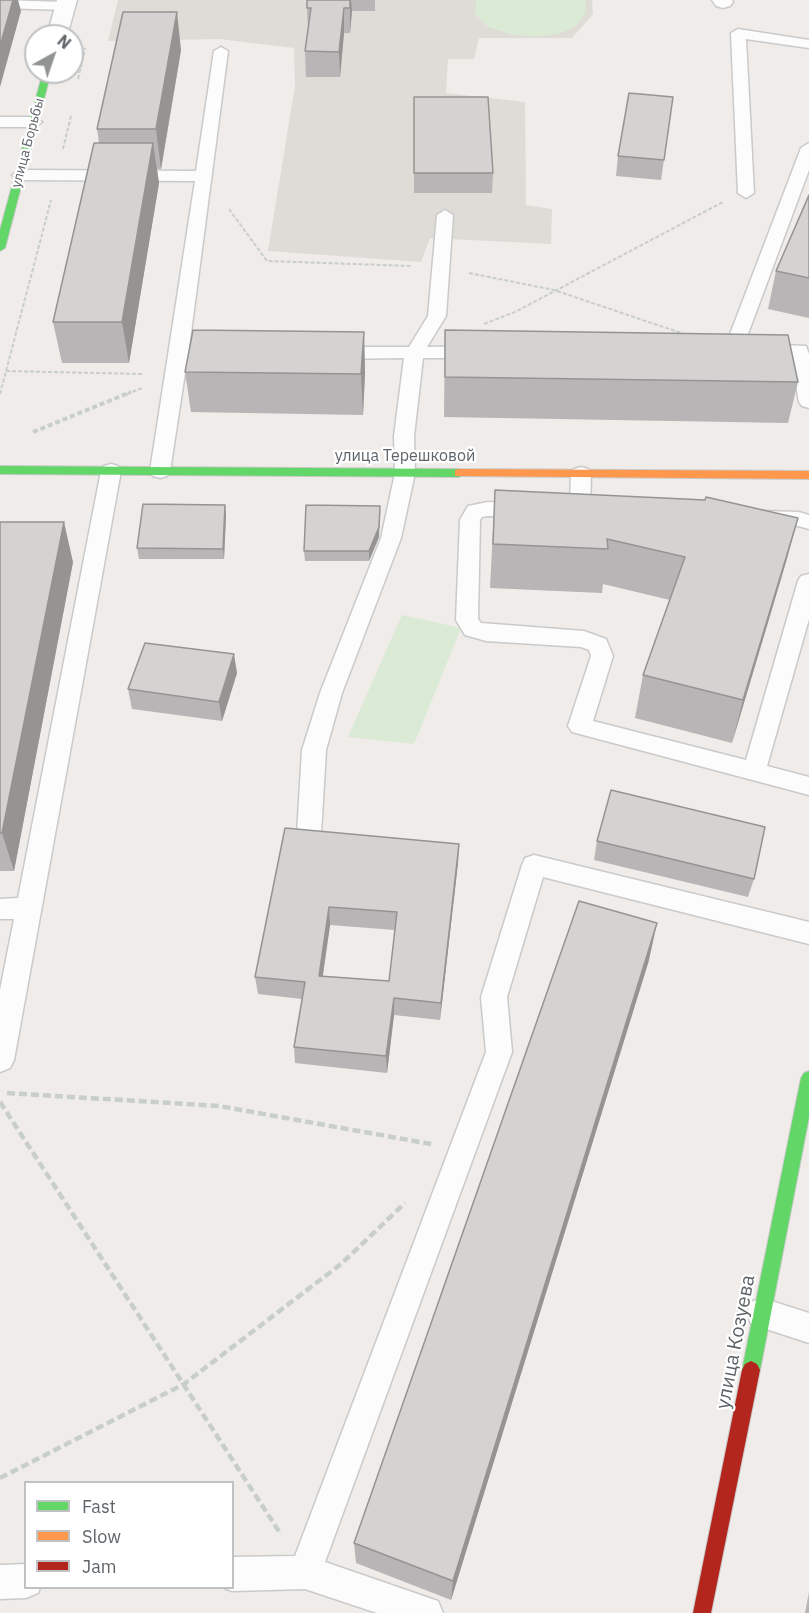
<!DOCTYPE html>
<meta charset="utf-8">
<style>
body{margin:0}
#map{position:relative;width:809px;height:1613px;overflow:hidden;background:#efece9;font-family:"IBM Plex Sans",sans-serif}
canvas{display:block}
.legend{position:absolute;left:24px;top:1481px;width:210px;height:108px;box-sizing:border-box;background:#fff;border:2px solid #bfc1c3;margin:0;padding:8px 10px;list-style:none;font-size:18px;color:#5e6468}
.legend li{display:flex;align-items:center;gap:12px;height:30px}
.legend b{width:30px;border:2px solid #bfc1c3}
.north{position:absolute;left:24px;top:24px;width:60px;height:60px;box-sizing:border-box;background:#fff;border:2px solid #bfc1c3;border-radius:50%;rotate:40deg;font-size:16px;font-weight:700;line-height:24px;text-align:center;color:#5e6468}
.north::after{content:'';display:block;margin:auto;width:21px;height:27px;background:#919495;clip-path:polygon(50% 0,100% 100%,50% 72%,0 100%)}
</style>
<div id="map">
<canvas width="809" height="1613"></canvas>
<ul class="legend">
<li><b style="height:8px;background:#63d668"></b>Fast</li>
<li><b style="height:8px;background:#ff974d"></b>Slow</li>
<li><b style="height:8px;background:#b3261e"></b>Jam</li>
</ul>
<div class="north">N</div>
</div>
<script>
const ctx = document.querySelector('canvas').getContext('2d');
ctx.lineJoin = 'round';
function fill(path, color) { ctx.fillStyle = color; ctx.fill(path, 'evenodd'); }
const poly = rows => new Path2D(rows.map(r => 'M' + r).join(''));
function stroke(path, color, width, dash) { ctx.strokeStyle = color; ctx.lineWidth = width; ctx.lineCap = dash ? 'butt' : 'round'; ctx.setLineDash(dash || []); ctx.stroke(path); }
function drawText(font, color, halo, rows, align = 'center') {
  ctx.font = font + ' "IBM Plex Sans",sans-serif'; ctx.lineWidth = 4.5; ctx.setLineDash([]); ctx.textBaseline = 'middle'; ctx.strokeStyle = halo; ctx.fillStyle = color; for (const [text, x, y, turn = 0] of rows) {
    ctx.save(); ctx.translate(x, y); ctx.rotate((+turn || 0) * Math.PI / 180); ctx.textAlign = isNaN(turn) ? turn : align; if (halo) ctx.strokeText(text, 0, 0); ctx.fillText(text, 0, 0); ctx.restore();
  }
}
fill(poly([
 [118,0,592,0,593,14,572,38,479,38,474,59,448,59,446,93,525,102,526,205,552,209,551,244,430,238,421,262,268,251,295,86,294,48,220,39,108,41]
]), '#dfdcd7');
fill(poly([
 [476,0,585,0,586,12,576,26,559,34,533,37,510,34,488,27,475,14],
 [402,615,461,628,414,744,348,737]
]), '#daead4');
const lane = poly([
 [0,0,65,2,72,6,65,10,0,8,0,0],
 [738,29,809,40,809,48,746,39,754,193,746,198,738,193,731,33,738,29],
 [221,47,228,51,189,348,220,348,227,350,229,354,227,358,220,360,187,360,170,471,167,476,160,478,153,476,150,471,195,181,20,180,12,175,20,170,196,171,214,51,221,47],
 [0,117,34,117,42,122,34,127,0,127,0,117],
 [809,143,809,170,742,350,740,354,733,356,726,354,724,350,801,148,809,143],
 [445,210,453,215,446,316,427,347,478,346,485,348,487,352,485,356,478,358,423,358,414,436,415,473,401,538,342,693,326,750,321,834,318,841,309,844,300,841,297,834,302,750,320,693,381,538,395,473,394,436,404,358,332,359,325,357,323,353,325,349,332,347,409,347,428,316,437,215,445,210],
 [758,344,806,346,809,354,809,408,802,406,799,402,791,356,751,354,749,350,751,346,758,344],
 [111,464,118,466,121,471,14,1060,10,1068,0,1072,0,990,14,919,0,919,0,899,18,898,101,471,104,466,111,464],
 [581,467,588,469,591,474,590,512,587,517,580,519,559,516,556,511,559,506,570,504,571,474,574,469,581,467],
 [488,502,526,503,533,505,536,510,533,515,526,517,488,516,482,517,480,520,478,619,481,623,584,631,606,639,613,656,593,721,746,760,798,581,801,576,809,574,809,619,767,766,809,777,809,795,572,732,568,726,591,656,589,650,581,647,486,641,465,635,456,620,460,520,468,506,488,502],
 [764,511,799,512,809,515,809,529,798,526,757,523,754,518,757,513,764,511],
 [534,855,809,922,809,944,543,877,507,997,512,1052,325,1562,438,1601,443,1613,377,1613,305,1589,232,1591,224,1588,232,1588,232,1557,295,1556,486,1052,481,997,522,865,525,858,534,855],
 [762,1298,809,1313,809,1343,751,1324,747,1313,751,1302,762,1298],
 [26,1564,26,1588,40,1588,38,1593,26,1598,0,1599,0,1565,26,1564]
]);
const street = poly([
 [57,0,77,0,67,36,47,36,57,0],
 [712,0,732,0,733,2,730,6,723,8,716,6,712,0]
]);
const fast = poly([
 [43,72,51,72,5,248,0,251,0,230,43,72],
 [0,466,459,469,465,473,459,477,0,474,0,466],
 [809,1071,809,1117,760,1370,757,1376,751,1379,745,1376,742,1370,801,1078,804,1073,809,1071]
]);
const slow = poly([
 [459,469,809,471,809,479,455,476,455,470,459,469]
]);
const jam = poly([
 [751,1361,757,1364,760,1370,711,1613,693,1613,742,1370,745,1364,751,1361]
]);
stroke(lane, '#cacaca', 3);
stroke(street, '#cacaca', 3);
stroke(fast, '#cacaca', 2);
stroke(slow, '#cacaca', 2);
stroke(jam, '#cacaca', 2);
stroke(poly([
 [78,79,85,48],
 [63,149,71,116],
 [229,209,267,261,411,266],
 [469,273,554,290,687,335],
 [484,324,515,312,723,202],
 [6,371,143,374],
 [0,394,51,200],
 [127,394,142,388]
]), '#c8ceca', 2, [4, 2]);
stroke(poly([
 [33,432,131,392]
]), '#c8ceca', 4, [5, 3]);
stroke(poly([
 [7,1093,219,1106,431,1144],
 [0,1102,280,1533],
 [0,1478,184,1384,341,1264,405,1203]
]), '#c8ceca', 4.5, [8, 4]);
fill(lane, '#fdfcfc');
fill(street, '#fdfcfc');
fill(fast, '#63d668');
fill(slow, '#ff974d');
fill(jam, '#b3261e');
fill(poly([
 [307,0,375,0,375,11,352,11,350,33,344,33,340,77,306,77,305,51,308,30,307,8],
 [181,50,161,169,157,169,159,183,129,363,62,363,53,322,99,143,97,129],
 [414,97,493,173,492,193,414,193],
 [673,97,661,180,616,176,618,156],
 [809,195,809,318,768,309,776,271],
 [445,330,798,382,788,423,444,417],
 [364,332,365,373,363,415,191,412,185,372],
 [495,490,798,518,786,562,732,743,635,718,643,675,670,600,603,584,602,593,490,588],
 [380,506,379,537,369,561,305,561,304,551],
 [226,515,224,559,139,559,137,548],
 [0,522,73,562,14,871,0,871],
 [237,673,222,721,132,709,128,689],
 [285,828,459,844,458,863,440,1020,394,1015,387,1073,295,1063,294,1047,302,999,258,994,255,977],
 [330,925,395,930,389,981,323,976],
 [597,841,754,879,748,897,594,860],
 [649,960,451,1600,356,1563,354,1543],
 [809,1592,809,1613,805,1613]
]), '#b7b5b5');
fill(poly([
 [13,0,18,0,21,11,0,87,0,46],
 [350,0,351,0,352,11,350,33],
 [344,8,344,33,340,77,339,52],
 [177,12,181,50,161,169,156,129],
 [153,143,159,183,129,363,122,322],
 [364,332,365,373,363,415,361,374],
 [225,505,226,515,224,559,223,549],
 [380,506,379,537,369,561,369,551],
 [798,518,786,562,732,743,743,700],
 [64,522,73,562,14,871,2,833],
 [234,654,237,673,222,721,219,702],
 [459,844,458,863,440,1020,441,1003],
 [329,907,330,925,320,993,319,976],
 [657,923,649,960,451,1600,453,1581],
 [394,998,394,1015,387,1073,386,1056]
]), '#959493');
const building = poly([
 [0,0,13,0,0,46,0,0],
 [307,0,350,0,350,8,344,8,339,52,305,51,311,8,307,8,307,0],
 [123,12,177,12,156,129,97,129,123,12],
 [629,93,673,97,664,160,618,156,629,93],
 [414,97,488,97,493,173,414,173,414,97],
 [94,143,153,143,122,322,53,322,94,143],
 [809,195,809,278,776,271,809,195],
 [193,330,364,332,361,374,185,372,193,330],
 [445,330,788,335,798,382,445,377,445,330],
 [495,490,705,500,706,497,798,518,743,700,643,675,685,557,607,539,608,549,493,544,495,490],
 [143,504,225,505,223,549,137,548,143,504],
 [306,505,380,506,379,527,369,551,304,551,306,505],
 [0,522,64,522,2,833,0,833,0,522],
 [145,643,234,654,219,702,128,689,145,643],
 [611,790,765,827,754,879,597,841,611,790],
 [285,828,459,844,441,1003,394,998,386,1056,294,1047,305,982,255,977,285,828],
 [329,907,397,912,389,981,319,976,329,907],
 [579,901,657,923,453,1581,354,1543,579,901]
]);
fill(building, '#d5d3d2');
stroke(building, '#959493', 1.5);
drawText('14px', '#5e6468', '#fff', [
 ["улица Борьбы",28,143,-75]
]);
drawText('16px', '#5e6468', '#fff', [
 ["улица Терешковой",405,456]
]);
drawText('20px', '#5e6468', '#fff', [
 ["улица Козуева",736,1342,-79]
]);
</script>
